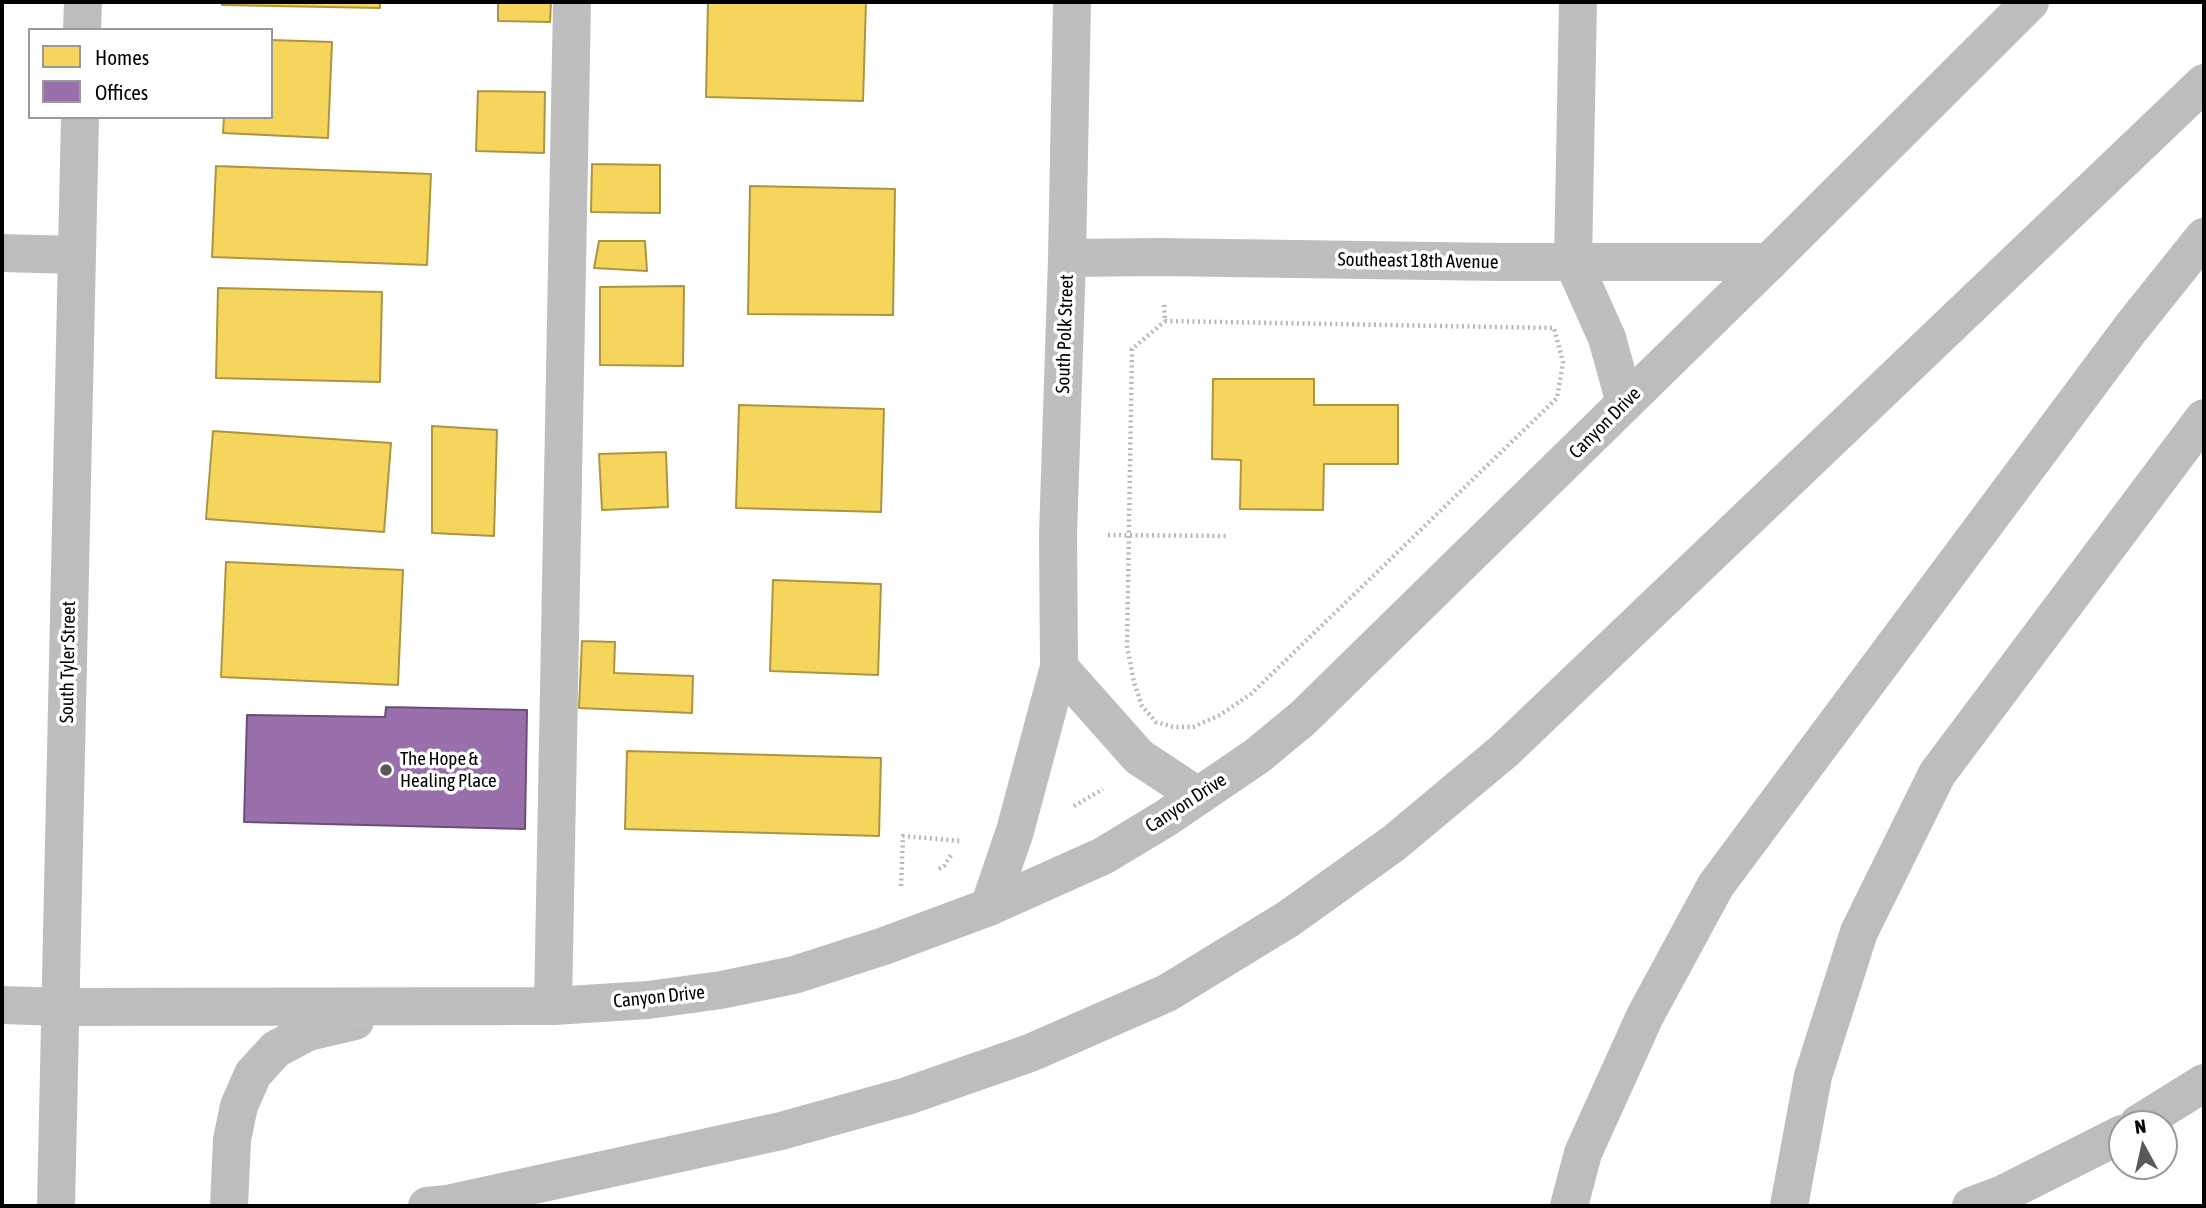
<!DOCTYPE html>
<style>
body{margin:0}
#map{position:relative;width:2206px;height:1208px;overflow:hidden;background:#fff;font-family:"Asap Condensed",sans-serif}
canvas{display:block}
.frame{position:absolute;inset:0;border:4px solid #000;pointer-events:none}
.legend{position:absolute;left:28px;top:28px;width:245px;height:91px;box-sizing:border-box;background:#fff;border:2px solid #999;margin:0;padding:9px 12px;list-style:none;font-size:21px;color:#000}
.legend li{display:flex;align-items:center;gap:14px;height:35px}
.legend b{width:35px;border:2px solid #999}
.north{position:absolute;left:2108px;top:1110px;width:70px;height:70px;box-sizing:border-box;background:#fff;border:2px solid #999;border-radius:50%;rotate:352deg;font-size:19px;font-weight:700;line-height:28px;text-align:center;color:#000}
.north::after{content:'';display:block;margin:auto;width:24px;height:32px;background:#595959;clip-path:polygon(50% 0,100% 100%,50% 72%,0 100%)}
</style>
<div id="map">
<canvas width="2206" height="1208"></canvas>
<div class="frame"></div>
<ul class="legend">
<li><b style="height:19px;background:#f6d55c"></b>Homes</li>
<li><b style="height:19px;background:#9970ab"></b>Offices</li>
</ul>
<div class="north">N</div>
</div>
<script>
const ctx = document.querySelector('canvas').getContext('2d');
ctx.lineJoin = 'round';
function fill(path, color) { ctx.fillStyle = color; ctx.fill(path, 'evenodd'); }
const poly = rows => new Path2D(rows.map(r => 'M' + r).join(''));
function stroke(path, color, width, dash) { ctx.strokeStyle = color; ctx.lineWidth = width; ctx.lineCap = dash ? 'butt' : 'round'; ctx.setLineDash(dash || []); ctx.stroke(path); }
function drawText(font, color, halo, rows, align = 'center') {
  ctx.font = font + ' "Asap Condensed",sans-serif'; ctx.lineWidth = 7; ctx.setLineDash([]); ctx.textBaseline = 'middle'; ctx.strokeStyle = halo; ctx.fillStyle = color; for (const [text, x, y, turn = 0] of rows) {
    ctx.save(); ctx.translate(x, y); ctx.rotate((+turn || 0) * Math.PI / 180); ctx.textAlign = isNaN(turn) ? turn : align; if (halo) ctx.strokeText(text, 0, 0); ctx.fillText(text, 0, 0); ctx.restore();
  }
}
const homes = poly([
 [222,2,380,2,380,8,222,5,222,2],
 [498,2,551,2,550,22,498,21,498,2],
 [708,2,866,2,863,101,706,97,708,2],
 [271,40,332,42,328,138,223,133,224,117,271,117,271,40],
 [478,91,545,92,544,153,476,151,478,91],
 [592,164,660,165,660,213,591,212,592,164],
 [216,166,431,174,427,265,212,257,216,166],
 [750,186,895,189,893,315,748,314,750,186],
 [599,241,645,241,647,271,594,268,599,241],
 [684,286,683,366,600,365,600,287,684,286],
 [218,288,382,292,380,382,216,378,218,288],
 [1213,379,1314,379,1314,405,1398,405,1398,464,1324,464,1323,510,1240,509,1241,460,1212,459,1213,379],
 [739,405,884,409,881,512,736,508,739,405],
 [432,426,497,430,494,536,432,533,432,426],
 [213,431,391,443,384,532,206,519,213,431],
 [666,452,668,507,602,510,599,454,666,452],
 [226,562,403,570,398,685,221,677,226,562],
 [773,580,881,584,878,675,770,671,773,580],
 [582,641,615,642,614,673,693,676,692,713,579,708,582,641],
 [627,751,881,758,879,836,625,829,627,751]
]);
fill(homes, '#f6d55c');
stroke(homes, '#ac9540', 2);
const offices = poly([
 [386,707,527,710,525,829,244,822,247,715,385,717,386,707]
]);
fill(offices, '#9970ab');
stroke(offices, '#6b4e78', 2);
stroke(poly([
 [1164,305,1165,321],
 [1165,321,1554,328,1563,362,1557,398,1251,694,1220,715,1193,727,1173,727,1156,722,1142,706,1134,682,1127,646,1132,349,1165,321],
 [1108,535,1227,536],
 [1074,806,1103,789],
 [939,869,944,866,951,855],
 [901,886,903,836,960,841]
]), '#b8b8b8', 4.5, [2, 3.5]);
stroke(poly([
 [1578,2,1573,262,1607,338,1625,403],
 [2,253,76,255],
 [1067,258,1159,257,1501,262,1769,262],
 [1059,667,1139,757,1198,796],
 [989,907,1015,831,1059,667,1058,535,1067,258,1072,2],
 [553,1006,572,2]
]), '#bebebe', 38);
stroke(poly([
 [82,30,83,2],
 [2,1005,62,1007,553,1006,648,1000,721,990,794,975,884,946,989,907,1103,856,1166,818,1257,756,1303,718,1769,262,2030,2],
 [56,1206,80,117],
 [229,1206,232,1140,239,1106,253,1074,276,1049,308,1032,355,1021]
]), '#bdbdbd', 38);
stroke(poly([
 [2138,1124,2204,1083],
 [427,1206,447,1204,781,1131,907,1096,1030,1053,1167,993,1288,919,1394,843,1504,751,2204,83],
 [1569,1206,1583,1153,1645,1016,1716,885,2131,328,2204,237],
 [1789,1206,1813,1076,1859,932,1937,774,2204,418],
 [1971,1206,2003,1194,2122,1134]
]), '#bdbdbd', 38);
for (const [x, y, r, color] of [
 [386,770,7,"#595959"]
]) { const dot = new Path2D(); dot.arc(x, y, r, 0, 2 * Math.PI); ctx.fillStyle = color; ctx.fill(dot); stroke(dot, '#fff', 2.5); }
drawText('19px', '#000', '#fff', [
 ["Southeast 18th Avenue",1418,261,1],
 ["South Polk Street",1065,334,-88],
 ["Canyon Drive",1605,423,-45],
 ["South Tyler Street",68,662,-89],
 ["Canyon Drive",1186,803,-33],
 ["Canyon Drive",659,997,-6]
]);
drawText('19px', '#000', '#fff', [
 ["The Hope &",400,759],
 ["Healing Place",400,781]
], 'left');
</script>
